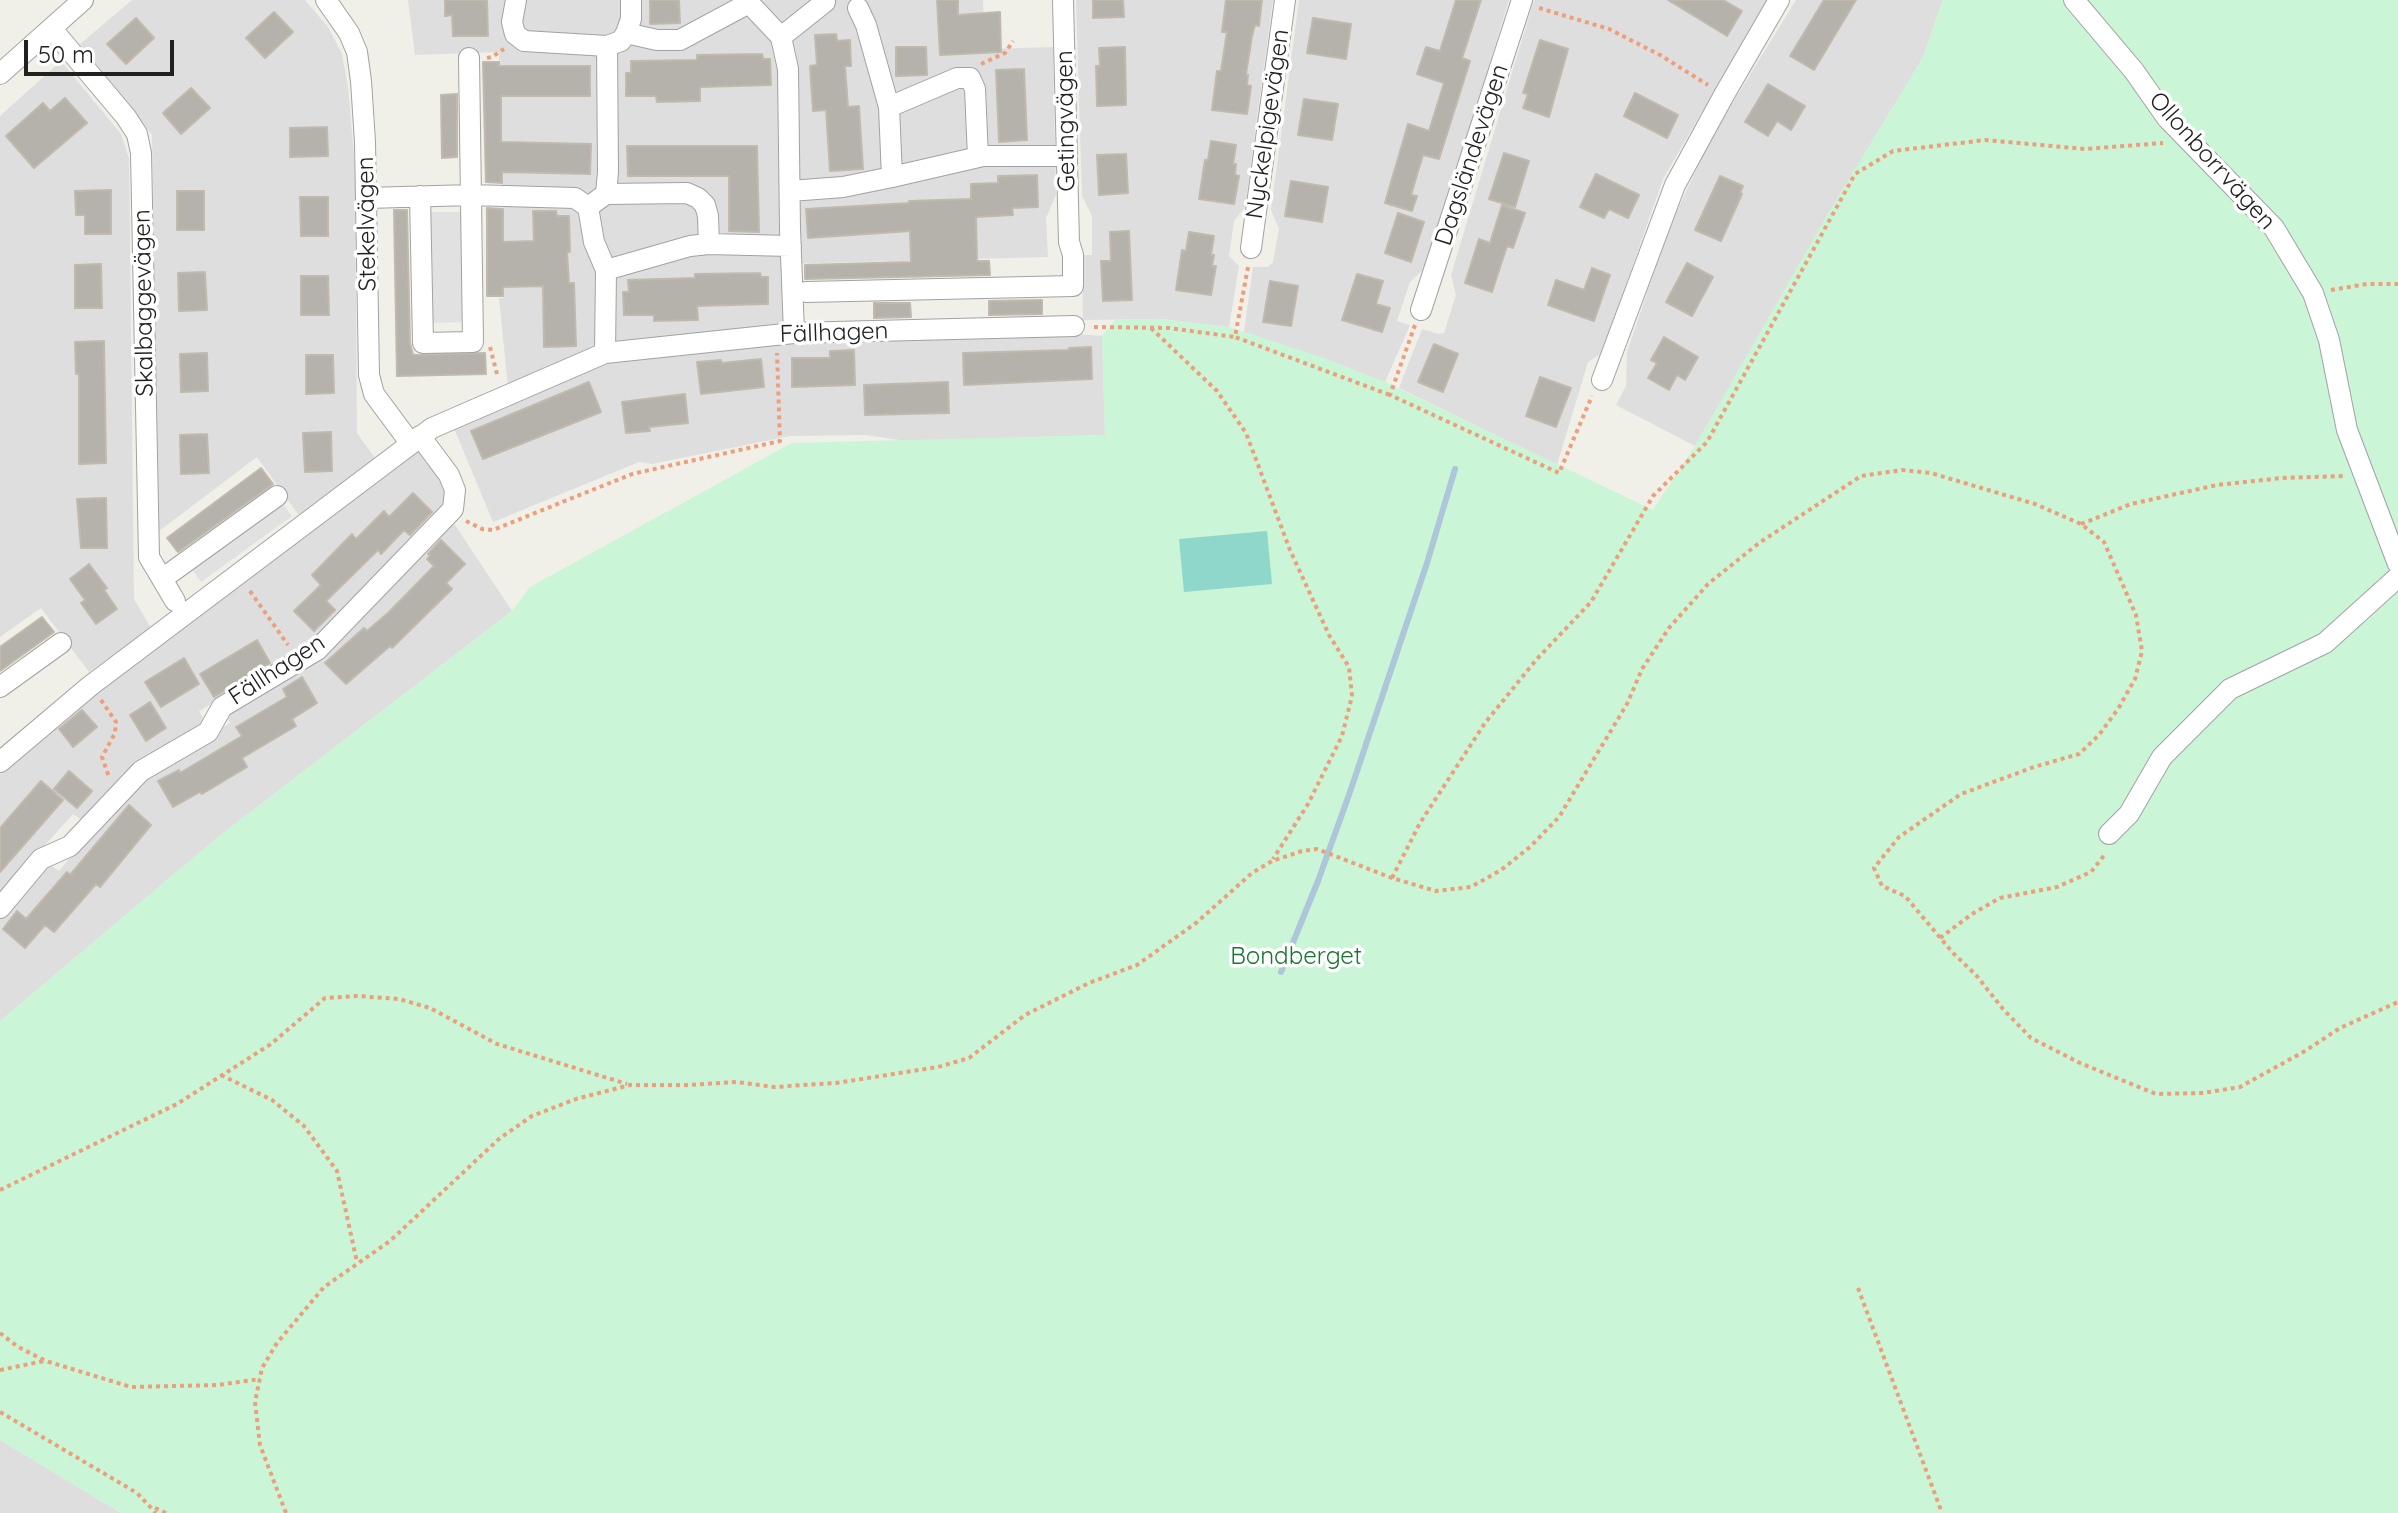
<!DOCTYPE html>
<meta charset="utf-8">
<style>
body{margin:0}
#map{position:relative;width:2398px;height:1513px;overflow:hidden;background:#f0efe8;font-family:Quicksand,sans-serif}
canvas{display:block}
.scale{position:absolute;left:24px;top:40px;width:150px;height:36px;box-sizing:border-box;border:4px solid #212121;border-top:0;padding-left:10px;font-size:24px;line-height:28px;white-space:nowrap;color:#212121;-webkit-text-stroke:6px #fff;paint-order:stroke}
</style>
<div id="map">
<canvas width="2398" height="1513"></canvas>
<div class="scale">50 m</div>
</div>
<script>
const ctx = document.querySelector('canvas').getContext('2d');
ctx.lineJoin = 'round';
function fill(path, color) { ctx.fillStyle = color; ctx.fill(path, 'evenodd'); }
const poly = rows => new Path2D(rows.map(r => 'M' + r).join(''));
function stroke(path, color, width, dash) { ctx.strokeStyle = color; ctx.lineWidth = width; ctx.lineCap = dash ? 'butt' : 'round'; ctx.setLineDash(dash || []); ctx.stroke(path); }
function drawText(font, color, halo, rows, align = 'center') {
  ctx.font = font + ' Quicksand,sans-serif'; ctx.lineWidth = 7; ctx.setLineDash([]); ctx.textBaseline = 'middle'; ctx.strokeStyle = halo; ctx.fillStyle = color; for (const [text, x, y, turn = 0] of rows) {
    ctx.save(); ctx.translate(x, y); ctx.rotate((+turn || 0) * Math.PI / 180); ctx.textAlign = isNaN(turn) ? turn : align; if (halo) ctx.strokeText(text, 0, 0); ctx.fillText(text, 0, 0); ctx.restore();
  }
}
fill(poly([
 [132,0,305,0,328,27,342,54,348,87,355,167,357,433,375,458,300,517,257,457,159,531,152,135,80,44],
 [408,0,983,0,985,49,1053,47,1056,195,1046,218,1048,257,786,264,786,328,607,347,508,387,499,298,503,298,504,254,499,52,415,55],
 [1076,0,1273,0,1245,207,1234,221,1229,256,1239,266,1229,327,1161,319,1083,320,1082,255,1092,255,1092,216,1082,196],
 [1299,0,1509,0,1428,265,1410,282,1397,321,1410,325,1385,382,1244,332,1253,267,1268,267,1273,262,1279,229,1271,210],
 [1534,0,1767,0,1663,179,1602,353,1588,362,1557,465,1399,388,1422,329,1438,334,1444,333,1456,295,1451,275],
 [1796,0,1943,0,1923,57,1695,446,1616,405,1626,386,1627,352,1669,228,1712,136],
 [61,61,121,134,129,158,134,599,151,628,89,672,41,608,0,637,0,116],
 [1065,333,1102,336,1105,435,907,441,865,435,790,436,652,464,639,462,493,522,453,426,606,358,802,339],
 [420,450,433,464,444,488,447,504,307,649,199,711,208,726,85,822,73,814,0,895,0,769,98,686],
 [453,522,512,611,218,837,0,1021,0,917,48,863,59,871,126,792,142,777,230,723,225,712,313,660],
 [0,1440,121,1513,0,1513]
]), '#dfdede');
fill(poly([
 [1943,0,2398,0,2398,1513,121,1513,0,1440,0,1021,218,837,512,611,530,587,792,443,1105,435,1102,336,1115,320,1161,319,1229,327,1321,357,1385,382,1653,510,1695,446,1827,215,1923,57]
]), '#caf5d6');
fill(poly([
 [1267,531,1272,584,1184,592,1179,539]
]), '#8ed7ca');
fill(poly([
 [429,212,462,212,464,322,431,323],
 [282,503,292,516,201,582,191,568]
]), '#e1e1e1');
stroke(poly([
 [1281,972,1318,881,1350,792,1427,563,1455,469]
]), '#adc6d9', 6);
const building = poly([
 [445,0,487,0,488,36,453,36,452,15,445,16,445,0],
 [650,0,679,0,680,23,650,24,650,0],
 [937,0,958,0,958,15,1000,12,1001,52,940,55,937,0],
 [1093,0,1123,0,1124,17,1093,18,1093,0],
 [1226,0,1262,0,1259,26,1255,25,1252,36,1246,74,1248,75,1247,85,1251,86,1247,114,1212,110,1217,71,1221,71,1227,32,1222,32,1226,0],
 [1456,0,1481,0,1462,58,1470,61,1439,159,1423,155,1411,195,1417,196,1412,211,1385,203,1408,124,1429,131,1444,83,1417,74,1426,47,1440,51,1456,0],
 [1668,0,1723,0,1742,11,1727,36,1668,0],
 [1824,0,1856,0,1814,70,1790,56,1824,0],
 [274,12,293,32,265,58,246,38,274,12],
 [136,18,154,38,126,64,107,44,136,18],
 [1313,18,1351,24,1346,59,1307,53,1313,18],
 [836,34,837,41,850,40,851,66,845,66,848,107,859,106,863,169,830,171,826,110,813,111,810,66,817,65,815,35,836,34],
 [1540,40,1568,49,1549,117,1523,108,1528,94,1523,93,1540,40],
 [896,47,926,47,927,75,896,76,896,47],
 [1125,47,1126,105,1097,106,1096,66,1100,66,1099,48,1125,47],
 [762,54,763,59,770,59,771,85,700,87,700,101,657,102,656,96,626,96,626,73,631,73,631,61,697,60,697,55,762,54],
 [483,62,499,62,499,66,590,66,590,96,501,96,501,142,591,144,590,174,502,172,502,183,486,182,483,62],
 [1024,69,1027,140,999,142,996,70,1024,69],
 [1768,84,1805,106,1791,130,1777,121,1768,136,1745,122,1768,84],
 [191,88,210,108,181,134,163,113,191,88],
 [1635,93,1678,115,1667,138,1624,116,1635,93],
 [457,94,457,157,442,158,441,95,457,94],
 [65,98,87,123,34,168,6,136,43,103,50,111,65,98],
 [1304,99,1338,104,1332,140,1298,135,1304,99],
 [327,127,328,156,290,157,290,128,327,127],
 [1211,141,1236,145,1233,164,1236,164,1235,175,1239,176,1234,204,1199,199,1205,160,1208,160,1211,141],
 [627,146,757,146,759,232,729,231,729,176,628,176,627,146],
 [1504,153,1529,161,1515,207,1489,199,1504,153],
 [1126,154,1128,193,1099,195,1097,155,1126,154],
 [1596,174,1639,195,1628,218,1609,209,1604,218,1580,207,1596,174],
 [1037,175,1038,207,1012,208,1013,215,976,217,977,261,989,261,990,275,805,279,805,265,911,262,910,231,808,238,806,209,909,203,909,201,971,199,971,184,998,183,998,176,1037,175],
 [1720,176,1743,186,1740,193,1742,194,1721,241,1695,230,1720,176],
 [1291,181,1328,187,1322,222,1285,216,1291,181],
 [111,190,111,234,85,234,85,215,76,215,75,191,111,190],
 [177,191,204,191,204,230,177,230,177,191],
 [300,197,328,197,328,236,301,236,300,197],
 [1502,205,1525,213,1513,248,1507,246,1492,292,1465,283,1479,239,1490,243,1502,205],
 [487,208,503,209,503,242,534,241,533,211,556,211,557,216,569,216,570,252,567,252,569,283,574,283,576,346,544,347,543,286,503,287,503,296,487,296,487,208],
 [394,210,407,210,410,343,413,355,485,353,486,374,397,376,394,210],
 [1398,213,1424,222,1411,262,1385,253,1398,213],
 [1129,231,1132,300,1103,301,1101,261,1111,261,1110,232,1129,231],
 [1189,232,1214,236,1211,255,1214,255,1212,266,1216,266,1211,295,1176,290,1182,250,1186,251,1189,232],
 [1687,263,1713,277,1692,316,1666,302,1687,263],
 [101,264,102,308,75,308,75,265,101,264],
 [1592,268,1610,275,1594,321,1548,305,1556,280,1584,290,1592,268],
 [205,272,207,310,179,311,178,273,205,272],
 [760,273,761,277,768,277,768,304,697,306,698,320,654,321,654,315,624,315,623,292,629,292,628,280,695,278,695,274,760,273],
 [1357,274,1383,281,1376,304,1390,308,1382,332,1342,320,1357,274],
 [301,276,328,276,329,315,301,315,301,276],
 [1270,281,1298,286,1291,326,1263,322,1270,281],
 [1042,300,1042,314,989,315,989,301,1042,300],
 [874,303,910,303,911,317,874,318,874,303],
 [1664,337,1698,357,1685,380,1677,375,1669,390,1648,378,1657,363,1651,360,1664,337],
 [104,341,106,463,79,464,79,374,76,374,75,342,104,341],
 [1434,344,1458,354,1443,392,1418,382,1434,344],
 [1091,347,1092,379,964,385,963,353,1069,350,1069,348,1091,347],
 [854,350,855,385,792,387,792,358,830,358,830,351,854,350],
 [207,353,208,391,181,392,180,354,207,353],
 [306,355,333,355,334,393,306,394,306,355],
 [761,359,764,387,701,394,697,362,721,360,722,363,761,359],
 [1540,377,1571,388,1556,427,1526,416,1540,377],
 [589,382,601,412,483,459,471,431,589,382],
 [948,382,949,413,865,415,864,385,948,382],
 [685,394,688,423,649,427,650,431,626,433,622,402,685,394],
 [331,432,332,471,305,472,303,433,331,432],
 [207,434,209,473,181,474,180,435,207,434],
 [261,468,273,484,178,552,167,538,261,468],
 [413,493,432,512,410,535,404,530,381,554,378,550,326,601,335,610,314,631,294,611,321,585,312,575,352,534,356,539,384,511,389,517,413,493],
 [106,498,107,548,81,548,77,499,106,498],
 [441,540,465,564,446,583,452,589,392,648,390,646,346,684,325,663,364,628,367,631,389,612,434,566,427,559,430,556,428,554,441,540],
 [89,564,107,588,104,590,117,609,96,624,81,603,85,600,70,579,89,564],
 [42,617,54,632,0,671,0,647,42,617],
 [257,640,270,663,214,697,200,674,257,640],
 [184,658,199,684,161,707,145,682,184,658],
 [302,677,317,703,292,719,296,726,242,758,247,767,202,794,200,792,173,807,158,781,179,770,180,773,242,736,236,727,287,697,283,689,302,677],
 [150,702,166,728,146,741,130,715,150,702],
 [82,710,97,727,73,747,59,729,82,710],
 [69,771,92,791,77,808,54,789,69,771],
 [41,781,63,800,0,872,0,828,41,781],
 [129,805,151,825,100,887,96,884,54,932,45,925,25,948,3,929,17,911,26,919,67,872,70,875,129,805]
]);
fill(building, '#b5b2ab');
stroke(building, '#c1b9ac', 2);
const minor = poly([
 [326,0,349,33,357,52,361,81,365,142,369,375,374,394,411,444],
 [516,0,512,22,515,34,524,41,607,46,621,41,626,33,631,19,631,0],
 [2074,0,2134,71,2167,118,2274,228,2313,293,2329,340,2347,430,2398,564],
 [858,8,866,25,889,107,892,177,983,156,1067,156],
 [52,29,126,117,137,134,141,153,149,557,175,601],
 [626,33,657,40,680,40,749,3,781,37],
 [0,74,83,0],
 [889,107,957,78,970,78,975,89,978,157],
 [790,191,843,187,892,177],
 [606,194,608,172,607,46],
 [420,196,423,343,473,342,469,58],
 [367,198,471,195,575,198,588,207],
 [1251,248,1285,0],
 [606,270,594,242,588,207,606,194,687,193,698,198,705,205,708,216,709,244],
 [806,292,1073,286,1073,255,1069,242,1063,0],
 [1421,310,1522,0],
 [794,333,790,229,788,69,781,37,825,2],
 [605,353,606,270,690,246,709,244,791,246],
 [1602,380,1675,185,1724,95,1779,0],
 [162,579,277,496],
 [0,687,61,643],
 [0,762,90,686,432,428,605,353,794,333,1074,326],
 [2109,834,2129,814,2162,757,2230,689,2325,643,2398,577],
 [0,908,41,859,70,846,141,771,208,732,222,707,317,650,453,509,455,490,449,475,420,436]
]);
stroke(minor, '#a2a2a2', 22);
stroke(poly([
 [1539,8,1609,29,1660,55,1708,85],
 [487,58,492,57,504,49],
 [981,64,1005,53,1013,41],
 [1248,267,1235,337,1390,395],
 [2331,290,2367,284,2398,284],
 [1415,325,1390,395,1559,473,1592,396],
 [1094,327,1169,328,1235,337],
 [1151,328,1217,391,1246,433,1290,550,1329,635,1349,667,1352,696,1342,736,1308,804,1273,859],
 [490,347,498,378],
 [466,521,482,529,493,530,632,474,780,441,777,353],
 [2081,524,2131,504,2217,485,2282,478,2344,476],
 [250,591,288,645],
 [101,700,116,722,115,733,102,757,109,777],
 [1392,878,1420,823,1485,723,1536,660,1591,602,1653,496,1707,442,1855,174,1893,151,1985,140,2085,149,2163,143],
 [1940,938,1972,914,2000,898,2057,887,2091,872,2106,853],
 [221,1075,272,1100,304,1126,337,1171,357,1262],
 [0,1190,177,1104,271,1044,325,998,357,996,399,999,430,1008,497,1044,627,1084],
 [1858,1288,1942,1513],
 [0,1333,18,1347,46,1361,131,1387,218,1385,260,1379],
 [0,1370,44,1361],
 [0,1412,137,1493,156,1513],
 [155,1508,166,1513],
 [286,1513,260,1445,255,1402,262,1368,277,1343,324,1287,390,1241,500,1138,532,1116,576,1099,630,1085,690,1085,736,1082,774,1087,836,1083,938,1067,969,1058,1025,1015,1089,983,1137,965,1196,923,1252,873,1272,861,1302,851,1317,849,1392,878,1436,891,1471,887,1501,870,1530,847,1559,817,1627,704,1642,669,1669,628,1708,584,1759,543,1861,476,1902,470,1931,473,2035,504,2081,524,2104,542,2136,615,2142,651,2135,679,2118,709,2099,735,2079,754,2034,767,1961,794,1899,837,1874,868,1882,886,1905,896,1953,953,1976,975,2003,1009,2031,1038,2080,1063,2156,1094,2203,1093,2240,1087,2305,1051,2340,1028,2398,1002]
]), '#ed9f7c', 4, [4, 4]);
stroke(minor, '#fff', 20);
drawText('24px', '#212121', '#fff', [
 ["Getingvägen",1066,121,-91],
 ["Nyckelpigevägen",1268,124,-82],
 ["Dagsländevägen",1472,155,-72],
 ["Ollonborrvägen",2212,161,48],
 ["Stekelvägen",367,224,-91],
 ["Skalbaggevägen",144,303,-91],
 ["Fällhagen",834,333,-2],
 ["Fällhagen",277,670,-33]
]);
drawText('24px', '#177732', '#fff', [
 ["Bondberget",1296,957]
]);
</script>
